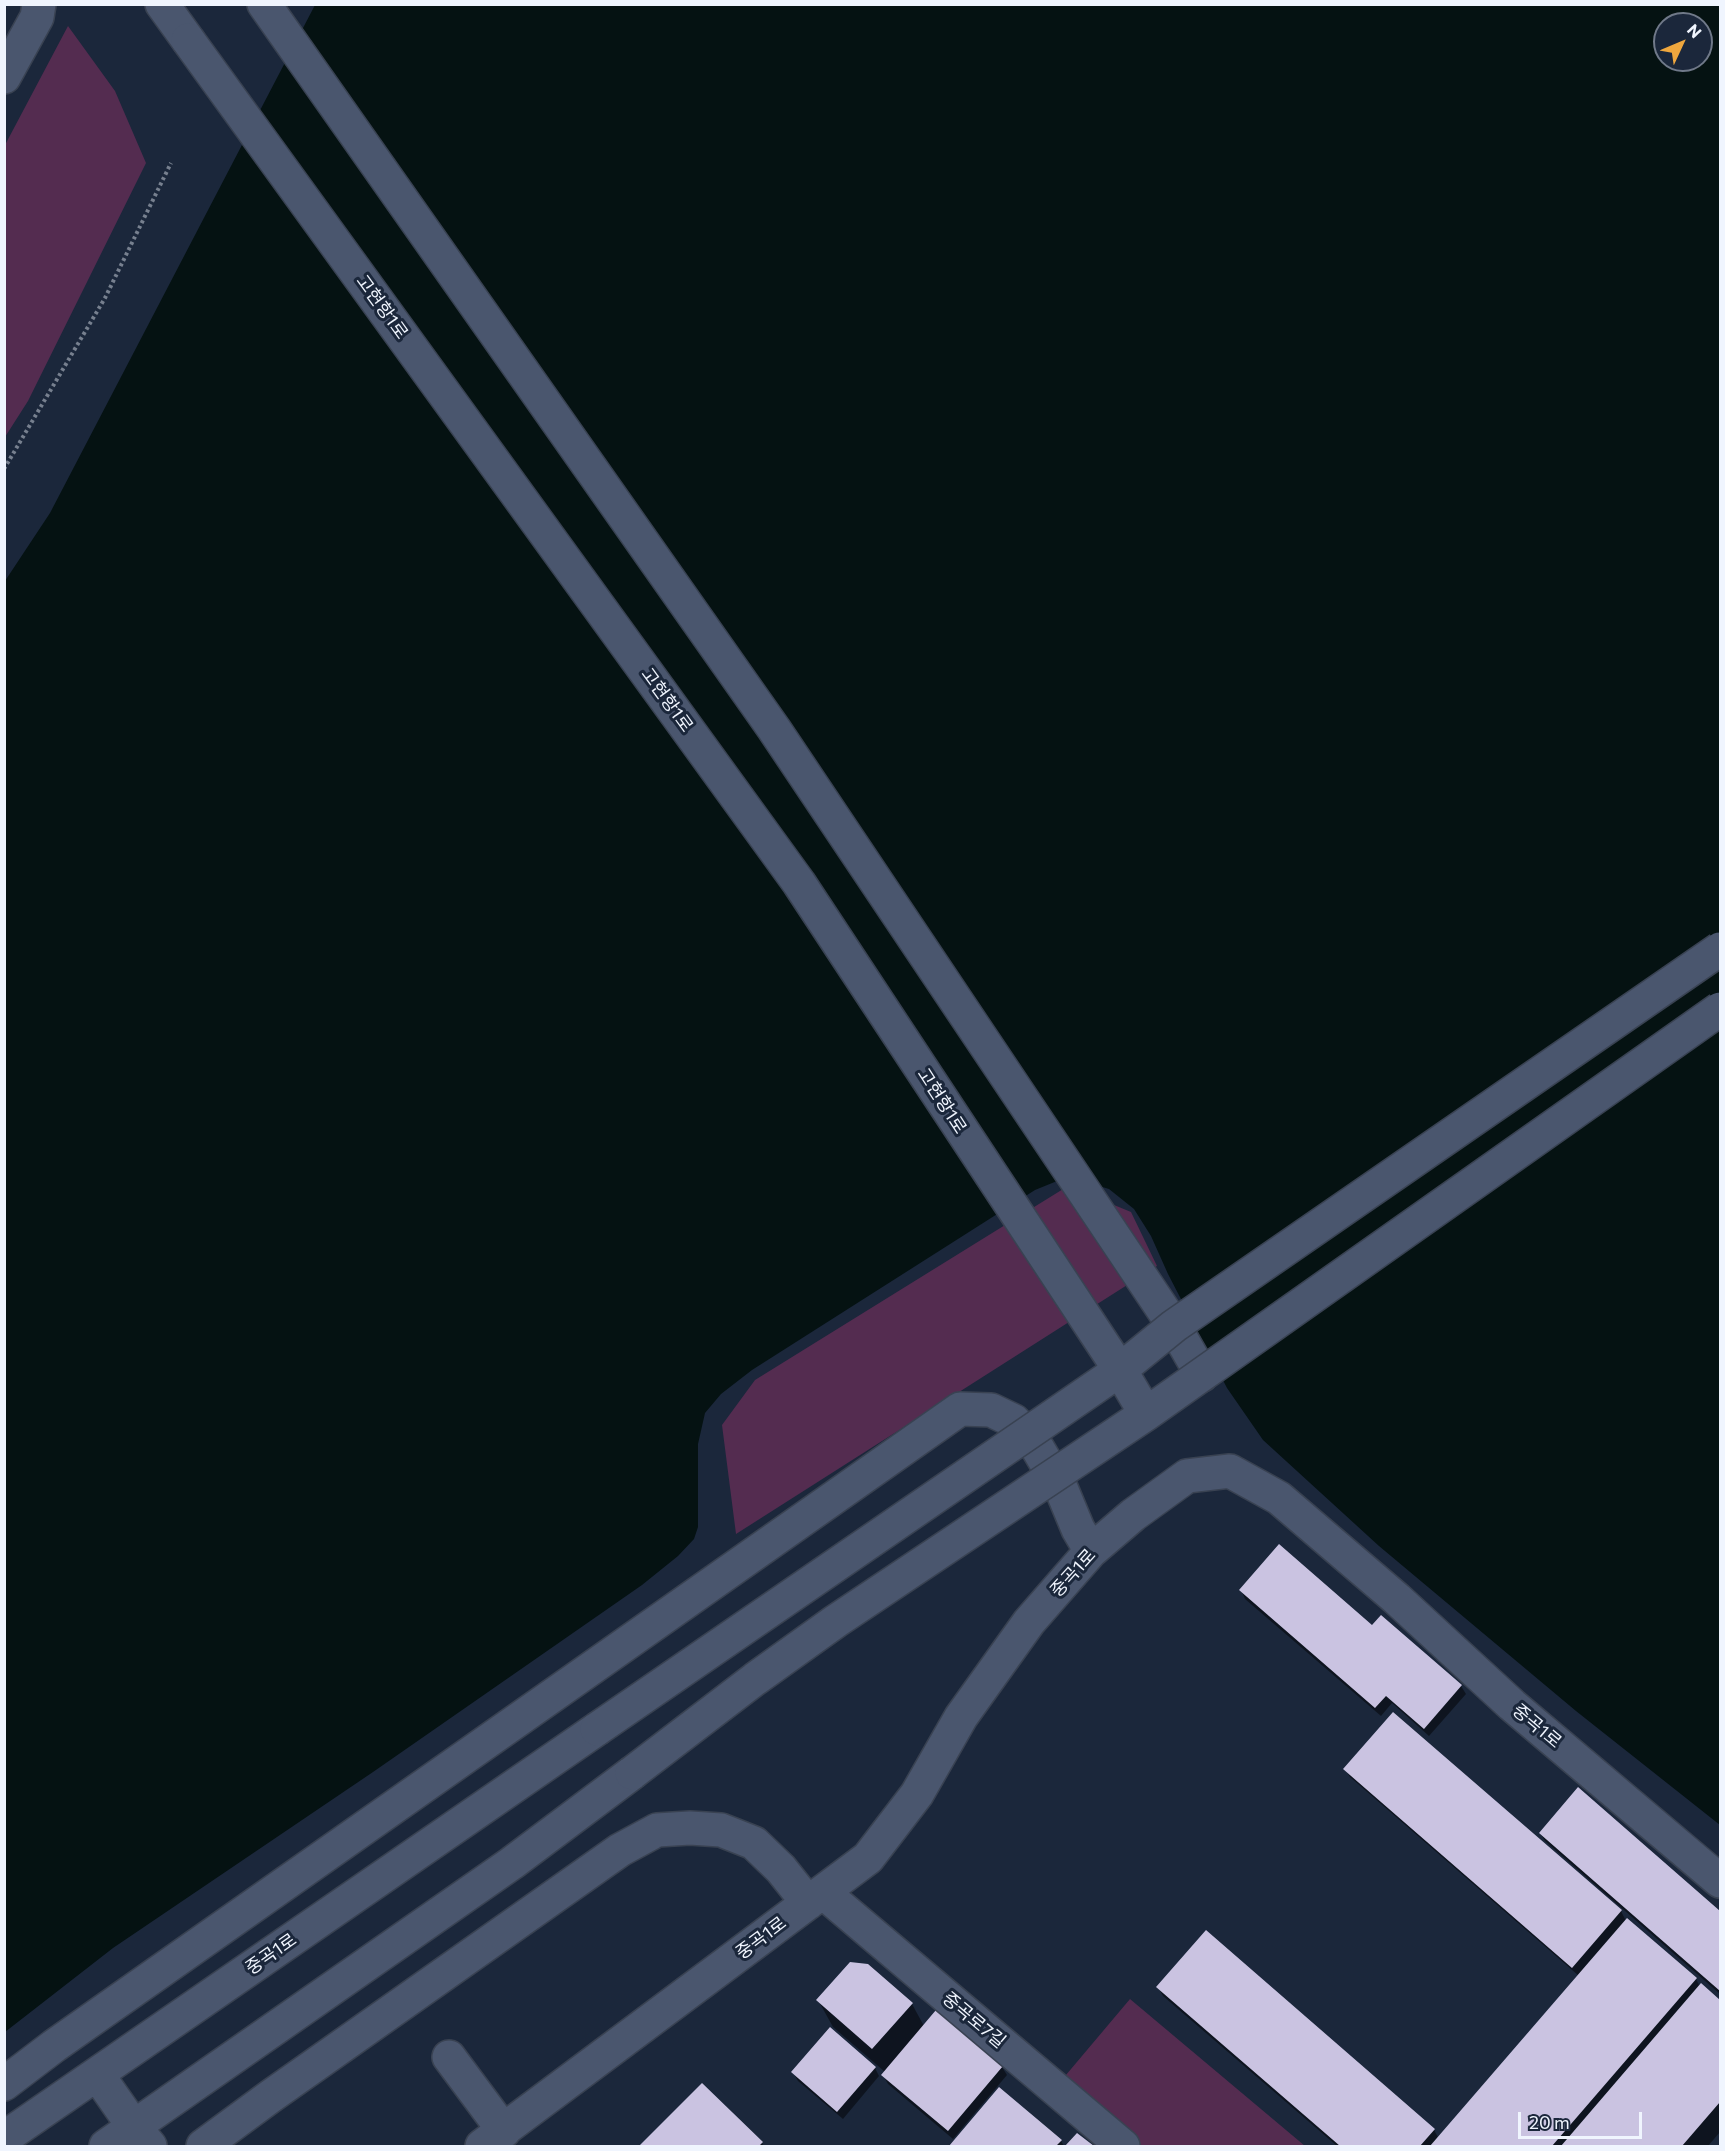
<!DOCTYPE html>
<meta charset="utf-8">
<style>
body{margin:0}
#map{position:relative;width:1725px;height:2151px;overflow:hidden;background:#1b273b;font-family:Commissioner,sans-serif}
canvas{display:block}
.frame{position:absolute;inset:0;border:6px solid #f0f5fe;pointer-events:none}
.north{position:absolute;left:1653px;top:12px;width:60px;height:60px;box-sizing:border-box;background:#1b273b;border:2px solid #707989;border-radius:50%;rotate:46deg;font-size:16px;font-weight:700;line-height:24px;text-align:center;color:#f0f5fe}
.north::after{content:'';display:block;margin:auto;width:21px;height:27px;background:#efa73e;clip-path:polygon(50% 0,100% 100%,50% 72%,0 100%)}
.scale{position:absolute;left:1518px;top:2112px;width:124px;height:27px;box-sizing:border-box;border:3px solid #f0f5fe;border-top:0;padding-left:8px;font-size:18px;line-height:21px;white-space:nowrap;color:#f0f5fe;-webkit-text-stroke:4px #1b273b;paint-order:stroke}
</style>
<div id="map">
<canvas width="1725" height="2151"></canvas>
<div class="frame"></div>
<div class="north">N</div>
<div class="scale">20 m</div>
</div>
<script>
const ctx = document.querySelector('canvas').getContext('2d');
ctx.lineJoin = 'round';
function fill(path, color) { ctx.fillStyle = color; ctx.fill(path, 'evenodd'); }
const poly = rows => new Path2D(rows.map(r => 'M' + r).join(''));
function stroke(path, color, width, dash) { ctx.strokeStyle = color; ctx.lineWidth = width; ctx.lineCap = dash ? 'butt' : 'round'; ctx.setLineDash(dash || []); ctx.stroke(path); }
function drawText(font, color, halo, rows, align = 'center') {
  ctx.font = font + ' Commissioner,"Noto Sans KR",sans-serif'; ctx.lineWidth = 6; ctx.setLineDash([]); ctx.textBaseline = 'middle'; ctx.strokeStyle = halo; ctx.fillStyle = color; for (const [text, x, y, turn = 0] of rows) {
    ctx.save(); ctx.translate(x, y); ctx.rotate((+turn || 0) * Math.PI / 180); ctx.textAlign = isNaN(turn) ? turn : align; if (halo) ctx.strokeText(text, 0, 0); ctx.fillText(text, 0, 0); ctx.restore();
  }
}
fill(poly([
 [68,26,115,91,146,163,28,401,5,437,5,145],
 [1068,1186,1131,1212,1157,1266,736,1534,722,1425,755,1380],
 [1130,1999,1305,2146,1123,2146,1055,2088]
]), '#542c50');
fill(poly([
 [315,5,1720,5,1720,1825,1576,1711,1379,1546,1263,1440,1227,1388,1168,1274,1151,1236,1134,1209,1109,1189,1086,1182,1062,1179,1035,1190,752,1370,721,1394,705,1413,698,1444,698,1527,694,1539,678,1556,642,1585,373,1772,113,1948,5,2032,5,581,50,513],
 [1665,24,1701,24,1701,60,1665,60]
]), '#051212');
fill(poly([
 [1241,1590,1372,1627,1461,1686,1466,1694,1429,1736,1392,1703,1381,1716,1245,1599],
 [1345,1769,1621,1911,1626,1921,1696,1979,1700,1987,1702,1986,1720,2002,1720,2132,1708,2146,1337,2146,1163,1996,1158,1987,1434,2130,1439,2139,1579,1976,1350,1777],
 [1578,1789,1720,1913,1720,1994,1545,1841,1540,1833],
 [818,2000,912,2004,924,2026,1002,2067,1007,2075,953,2139,888,2084,883,2075,885,2072,833,2027],
 [875,2068,879,2076,843,2119,798,2081,793,2072],
 [702,2085,762,2143,764,2146,641,2146],
 [1000,2089,1061,2141,1064,2146,951,2146]
]), '#0007');
fill(poly([
 [1279,1544,1372,1625,1381,1615,1462,1685,1424,1729,1386,1696,1375,1708,1239,1590],
 [1393,1712,1622,1910,1572,1968,1343,1769],
 [1578,1787,1720,1911,1720,1991,1539,1833],
 [1627,1918,1697,1978,1552,2146,1430,2146],
 [1206,1930,1435,2129,1420,2146,1340,2146,1156,1987],
 [850,1962,868,1964,913,2003,872,2049,816,2000],
 [1701,1983,1720,2000,1720,2102,1682,2146,1561,2146],
 [936,2010,1003,2066,948,2131,881,2075],
 [830,2027,876,2067,837,2112,791,2072],
 [702,2083,763,2142,759,2146,639,2146],
 [999,2087,1062,2140,1056,2146,949,2146],
 [1077,2133,1094,2146,1065,2146]
]), '#cac3e1');
const minor = poly([
 [162,4,188,40],
 [264,4,774,729,1174,1326,1202,1375],
 [4,77,37,17,39,4],
 [824,1893,1123,2146],
 [449,2057,504,2131],
 [97,2074,134,2127,150,2146],
 [4,2084,54,2046,960,1409,991,1410,1014,1421,1038,1449,1061,1488,1078,1529,1091,1551],
 [4,2138,597,1729],
 [106,2146,512,1863,632,1773],
 [203,2146,271,2096,620,1850,657,1830,690,1828,721,1830,754,1843,781,1869,808,1903],
 [482,2146,868,1858,917,1794,961,1717,1029,1622,1091,1551,1133,1515,1187,1476,1230,1471,1279,1498,1397,1599,1512,1705,1720,1881]
]);
stroke(minor, '#394252', 36);
stroke(poly([
 [4,469,105,298,171,163]
]), '#77808f', 4, [3, 3]);
stroke(minor, '#4a566e', 33);
const minorBridge = poly([
 [188,40,799,883,1120,1370,1146,1414],
 [597,1729,1120,1370,1174,1326,1720,949],
 [632,1773,755,1679,836,1621,1146,1414,1720,1009]
]);
stroke(minorBridge, '#394252', 36, []);
stroke(minorBridge, '#4a566e', 33);
drawText('18px', '#f0f5fe', '#1b273b', [
 ["고현항1로",382,307,54],
 ["고현항1로",667,700,54],
 ["고현항1로",942,1101,57],
 ["중곡1로",1073,1573,-48],
 ["중곡1로",1537,1726,40],
 ["중곡1로",761,1938,-37],
 ["중곡1로",271,1954,-35],
 ["중곡로7길",974,2020,40]
]);
</script>
